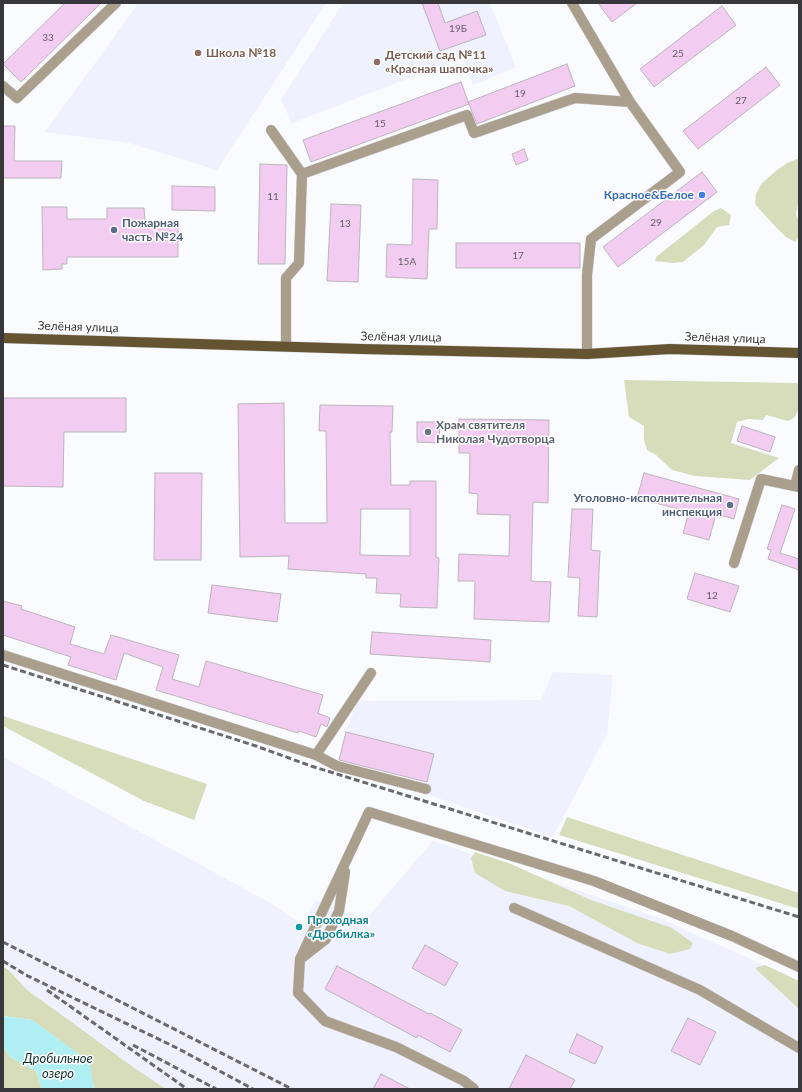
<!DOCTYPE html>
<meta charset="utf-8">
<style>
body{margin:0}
#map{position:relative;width:802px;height:1092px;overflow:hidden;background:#fafbff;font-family:Lato,sans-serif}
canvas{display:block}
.frame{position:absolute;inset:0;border:4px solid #38383b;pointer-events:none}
</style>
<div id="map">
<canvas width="802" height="1092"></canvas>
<div class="frame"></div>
</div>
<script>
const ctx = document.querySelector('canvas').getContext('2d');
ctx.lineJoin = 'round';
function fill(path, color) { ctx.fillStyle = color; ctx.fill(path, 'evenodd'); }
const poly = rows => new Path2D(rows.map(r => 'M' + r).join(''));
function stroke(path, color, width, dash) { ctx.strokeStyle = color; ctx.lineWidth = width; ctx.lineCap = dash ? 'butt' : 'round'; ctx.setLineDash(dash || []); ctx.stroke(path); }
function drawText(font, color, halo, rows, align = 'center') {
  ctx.font = font + ' Lato,sans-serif'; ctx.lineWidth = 3; ctx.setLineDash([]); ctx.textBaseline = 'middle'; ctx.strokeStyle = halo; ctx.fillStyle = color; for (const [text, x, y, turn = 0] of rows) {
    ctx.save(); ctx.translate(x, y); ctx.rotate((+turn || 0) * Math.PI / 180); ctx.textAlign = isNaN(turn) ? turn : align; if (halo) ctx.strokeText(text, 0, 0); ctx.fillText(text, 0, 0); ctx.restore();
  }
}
fill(poly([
 [137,3,326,3,217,170,129,143,45,132,135,8],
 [343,3,490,3,516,67,473,85,462,58,292,123,281,100],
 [553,672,613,675,607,734,553,837,425,794,427,783,339,760,346,732,357,701,541,700],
 [3,757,274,905,296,920,305,925,315,900,364,921,433,841,662,919,799,981,799,1089,166,1089,136,1069,26,989,3,962]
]), '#eff2fe');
fill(poly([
 [799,158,799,200,796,214,799,222,799,237,795,242,786,237,771,222,755,204,756,194,761,184,777,170,787,163],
 [721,208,731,215,729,225,717,227,704,245,683,262,673,263,655,261,656,257,714,211],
 [624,380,797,383,799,386,799,409,794,418,788,421,766,415,763,420,748,419,737,422,731,443,779,458,750,480,695,476,672,470,656,455,647,450,644,440,644,426,629,417],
 [3,716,207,784,194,820,144,801,3,726],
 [567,817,799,893,799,909,559,835],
 [475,852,511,864,591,900,672,928,693,943,690,949,670,954,637,943,569,906,505,891,475,873,471,858],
 [765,965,799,981,799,1009,755,968],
 [3,966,10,971,26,989,136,1069,166,1089,94,1089,89,1062,32,1020,3,1016],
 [3,1046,10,1057,36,1071,42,1089,3,1089]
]), '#d7ddbb');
fill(poly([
 [3,1016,32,1020,90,1062,94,1089,42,1089,36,1071,10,1057,3,1046]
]), '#afeff3');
const building = poly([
 [65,3,101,3,21,82,3,64,65,3],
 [422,3,438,3,445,23,477,11,486,35,440,51,422,3],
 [598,3,637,3,612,22,598,3],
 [722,6,736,25,654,87,640,69,722,6],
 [567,64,575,86,477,124,468,102,567,64],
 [766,67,780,85,698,149,683,131,766,67],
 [461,82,469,104,311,162,303,140,461,82],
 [3,126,15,126,14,161,62,161,61,178,3,178,3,126],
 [524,149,528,160,516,165,512,154,524,149],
 [260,164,287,165,285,264,258,264,260,164],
 [702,172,717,192,618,267,603,247,702,172],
 [413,179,438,180,437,229,429,229,427,279,386,277,387,244,412,245,413,179],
 [172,186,215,187,215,211,172,210,172,186],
 [331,204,361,205,358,282,327,281,331,204],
 [42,207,67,207,67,219,107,219,107,208,144,208,145,221,178,221,178,257,67,257,67,264,62,264,62,269,43,270,42,207],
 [456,243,580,243,580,268,456,268,456,243],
 [3,398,126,398,126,432,64,432,63,487,3,486,3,398],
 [284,403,285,523,327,523,326,431,319,431,320,405,393,406,392,432,390,432,391,485,410,485,410,481,436,481,436,557,439,558,437,608,400,607,401,594,376,593,377,578,366,578,366,574,288,569,289,556,240,557,238,404,284,403],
 [361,509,410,509,410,556,360,555,361,509],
 [459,419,549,420,548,503,533,502,531,581,551,582,549,622,474,619,475,581,458,581,459,554,509,556,510,515,477,514,478,494,469,493,470,453,459,453,459,419],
 [417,422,440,422,439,443,417,442,417,422],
 [742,426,775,437,770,452,737,441,742,426],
 [155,473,202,473,201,560,154,560,155,473],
 [644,473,739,499,734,519,716,514,709,540,683,533,689,512,637,498,644,473],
 [782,505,795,509,780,553,799,559,799,570,768,559,771,550,767,549,782,505],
 [572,509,593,509,591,550,600,551,597,617,578,616,580,578,568,577,572,509],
 [695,573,739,586,730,612,687,599,695,573],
 [212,585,281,594,277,622,208,613,212,585],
 [3,601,22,606,21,609,75,627,70,644,104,654,111,635,179,655,172,679,199,687,206,661,323,695,318,713,330,718,327,727,321,724,316,737,299,731,298,733,156,690,163,667,124,653,116,680,68,665,71,657,3,635,3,601],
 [372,632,491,640,490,662,370,654,372,632],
 [346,732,434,754,427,782,339,760,346,732],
 [425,945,458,963,445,986,412,968,425,945],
 [337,966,429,1014,430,1013,462,1030,450,1052,418,1035,417,1038,325,989,337,966],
 [688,1018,716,1032,700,1065,671,1051,688,1018],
 [577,1034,603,1047,595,1064,569,1052,577,1034],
 [526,1055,575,1080,570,1089,509,1089,526,1055],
 [381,1074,410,1089,373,1089,381,1074]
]);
fill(building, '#f2ccf1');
stroke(building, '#bbb5bb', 1);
const minor = poly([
 [572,3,630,102,680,172,591,239,587,275,587,354],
 [3,86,17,98,116,3],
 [271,130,302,174],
 [286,346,286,278,299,263,302,174,467,115,474,133,575,98,630,102],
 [795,486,799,470],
 [734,563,761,479,799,487],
 [3,655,316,755,337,766,426,789],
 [316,755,371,673],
 [514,908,700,990,799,1048],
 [303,957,326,939,339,911,345,872],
 [474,1089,464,1081,396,1047,325,1021,298,993,300,959,369,812,594,881,732,936,799,967]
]);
const major = poly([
 [3,338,362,349,587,354,670,349,799,353]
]);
stroke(minor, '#d7d8dc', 11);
stroke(major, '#d7d8dc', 11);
stroke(minor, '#a99f8c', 10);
stroke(major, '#655432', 10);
stroke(poly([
 [3,665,256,746,311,766,799,917],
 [3,942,292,1089],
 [3,961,26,975,177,1048,253,1089],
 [47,990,187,1089],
 [133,1045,216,1089]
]), '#69696d', 3, [6, 3]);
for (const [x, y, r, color] of [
 [198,53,4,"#8d6e63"],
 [377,62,4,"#8d6e63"],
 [702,195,4,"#3f7fe0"],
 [114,230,4,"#5c6f8a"],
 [428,432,4,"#6b7280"],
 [730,505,4,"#5c6f8a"],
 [299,927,4,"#0f9aa8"]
]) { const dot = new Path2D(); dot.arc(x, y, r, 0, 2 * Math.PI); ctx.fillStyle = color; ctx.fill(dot); stroke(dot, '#fff', 1.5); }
drawText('10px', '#665d68', null, [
 ["19Б",458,29],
 ["33",48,38],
 ["25",678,54],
 ["19",520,94],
 ["27",741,101],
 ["15",380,124],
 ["11",273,197],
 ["29",656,223],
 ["13",345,224],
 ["17",518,256],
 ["15А",407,262],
 ["12",712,596]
]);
drawText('bold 12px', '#785e54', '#fff', [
 ["Школа №18",206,53],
 ["Детский сад №11",385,55],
 ["«Красная шапочка»",385,69]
], 'left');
drawText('bold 12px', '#366cbe', '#fff', [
 ["Красное&Белое",694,195]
], 'right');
drawText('bold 12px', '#4e5e75', '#fff', [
 ["Пожарная",122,223],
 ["часть №24",122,237],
 ["Уголовно-исполнительная",722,498,"right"],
 ["инспекция",722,512,"right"]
], 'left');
drawText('12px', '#38383b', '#fff', [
 ["Зелёная улица",78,327,2],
 ["Зелёная улица",401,337,1],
 ["Зелёная улица",725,338,2]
]);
drawText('bold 12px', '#5b616d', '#fff', [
 ["Храм святителя",436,425],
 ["Николая Чудотворца",436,439]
], 'left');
drawText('bold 12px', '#0d838f', '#fff', [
 ["Проходная",307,920],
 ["«Дробилка»",307,934]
], 'left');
drawText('italic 13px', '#0e2f31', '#fff', [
 ["Дробильное",58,1059],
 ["озеро",58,1074]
]);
</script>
